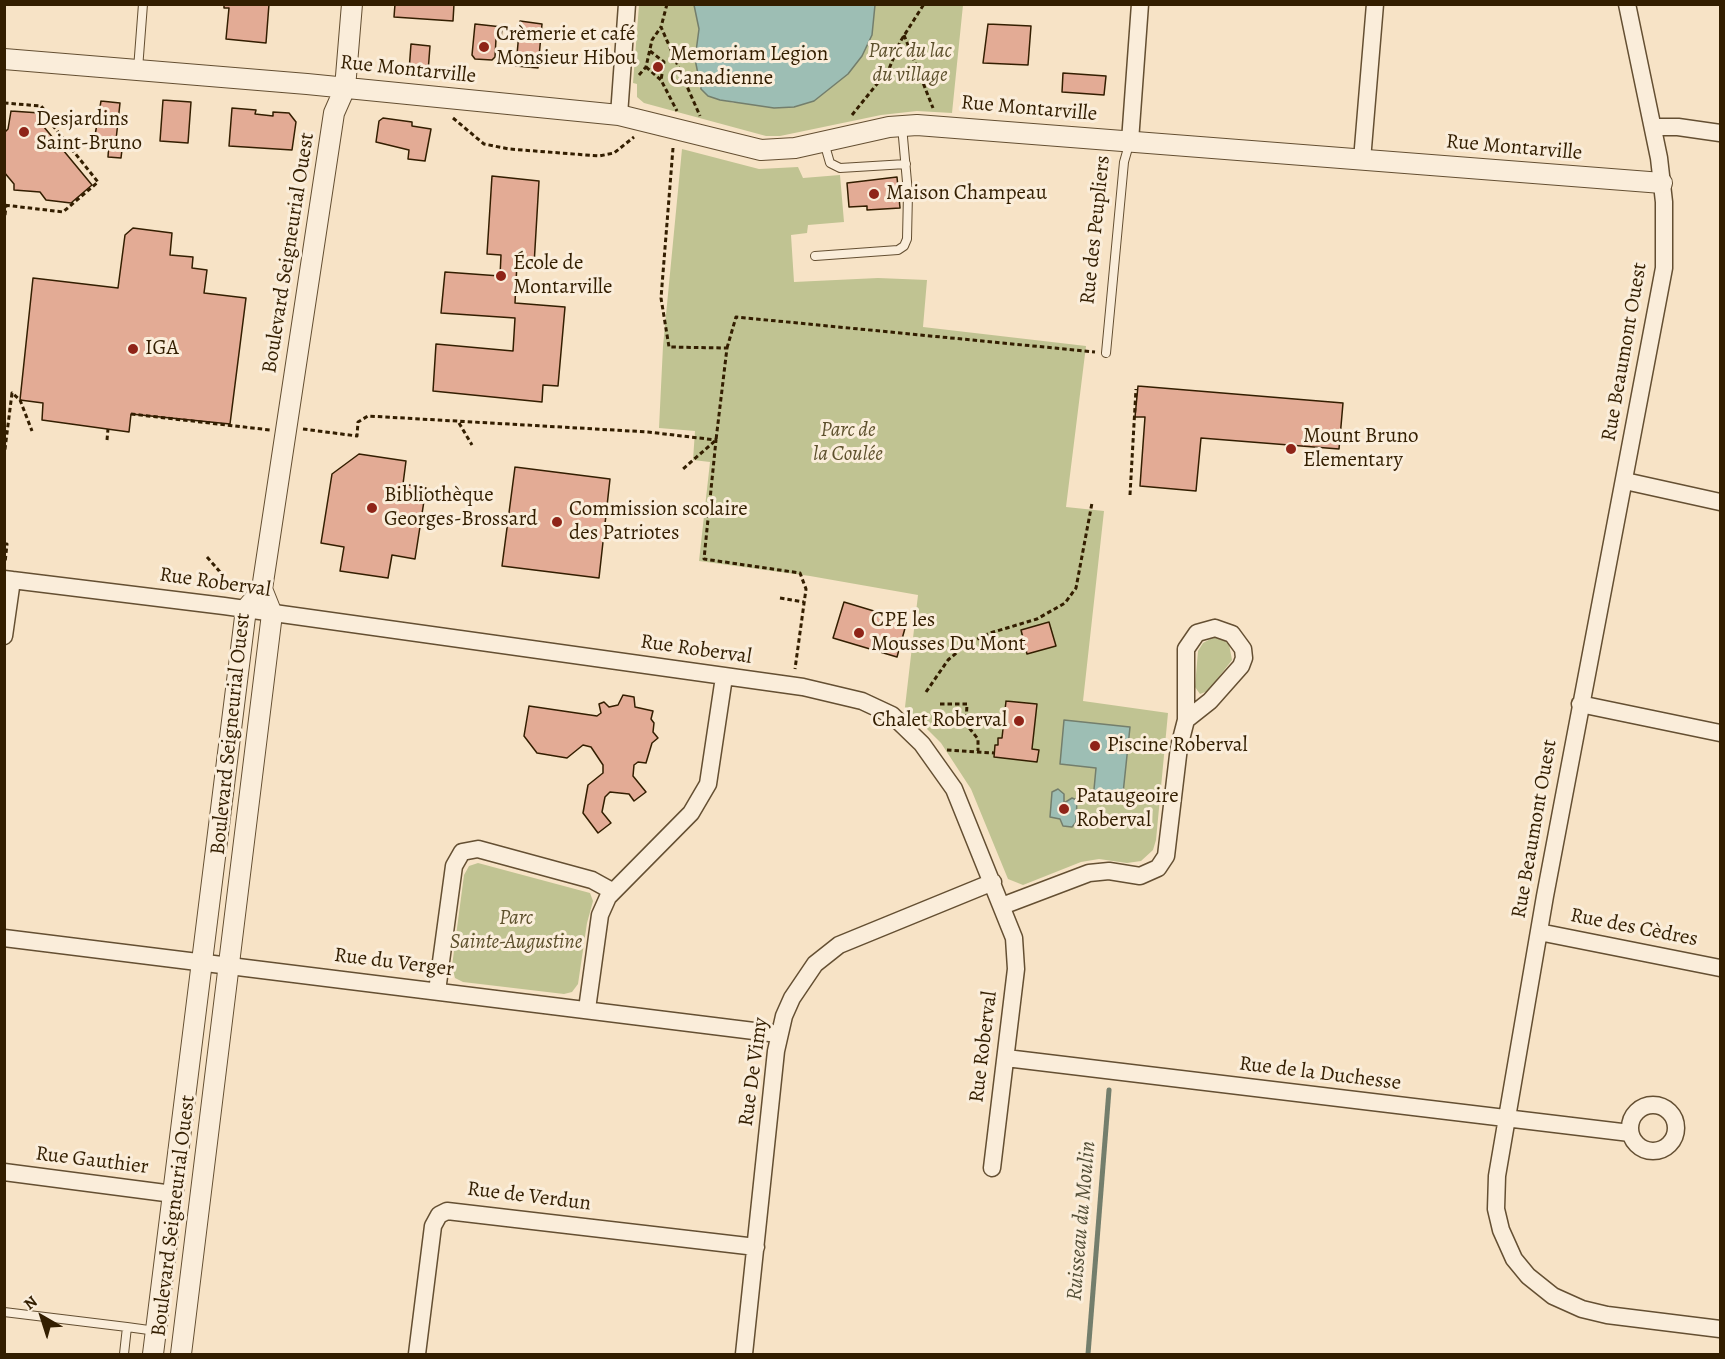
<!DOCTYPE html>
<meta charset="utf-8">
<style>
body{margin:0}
#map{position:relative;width:1725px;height:1359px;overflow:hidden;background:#f7e3c6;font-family:Alegreya,serif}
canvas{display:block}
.frame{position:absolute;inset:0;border:6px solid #331e00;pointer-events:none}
.north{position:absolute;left:12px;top:1287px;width:60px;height:60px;-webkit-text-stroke:4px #faedda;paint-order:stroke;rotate:321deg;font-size:16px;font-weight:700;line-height:24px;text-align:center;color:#331e00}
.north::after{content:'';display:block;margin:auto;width:21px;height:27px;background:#331e00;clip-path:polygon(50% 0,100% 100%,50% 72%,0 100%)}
</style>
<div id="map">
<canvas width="1725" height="1359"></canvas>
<div class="frame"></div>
<div class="north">N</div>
</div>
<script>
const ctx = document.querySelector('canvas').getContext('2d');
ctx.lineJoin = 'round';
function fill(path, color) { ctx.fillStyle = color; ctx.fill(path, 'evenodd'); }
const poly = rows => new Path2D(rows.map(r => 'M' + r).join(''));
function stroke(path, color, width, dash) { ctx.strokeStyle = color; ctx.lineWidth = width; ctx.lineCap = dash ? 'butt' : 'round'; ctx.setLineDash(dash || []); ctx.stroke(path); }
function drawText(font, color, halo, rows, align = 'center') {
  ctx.font = font + ' Alegreya,serif'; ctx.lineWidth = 6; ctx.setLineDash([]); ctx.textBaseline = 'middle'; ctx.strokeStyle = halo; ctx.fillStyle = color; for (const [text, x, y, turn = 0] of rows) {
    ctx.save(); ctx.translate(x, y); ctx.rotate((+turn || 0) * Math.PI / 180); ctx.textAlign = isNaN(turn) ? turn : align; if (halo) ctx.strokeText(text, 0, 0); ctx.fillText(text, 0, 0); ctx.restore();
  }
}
fill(poly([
 [639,5,694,5,699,29,695,59,708,96,734,103,872,35,875,5,963,5,952,113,917,111,881,115,780,136,766,136,644,103,637,97,637,84,633,83],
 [682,149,759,169,798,167,803,178,840,175,844,222,808,225,807,233,791,235,794,282,878,278,927,280,923,327,1086,346,1066,507,1104,511,1083,701,1168,713,1156,840,1153,850,1141,861,1127,863,1099,859,1081,862,1023,885,1008,879,971,789,941,743,905,707,918,595,810,576,699,561,710,462,693,460,695,431,659,428,663,346],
 [1214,637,1222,639,1229,644,1232,660,1208,691,1200,694,1195,687,1198,651,1203,643],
 [478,863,590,893,593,901,587,923,578,984,572,992,564,994,463,982,455,978,452,966,464,875,469,866]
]), '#c0c392');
const water = poly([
 [694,5,875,4,875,5,872,35,862,56,848,74,814,101,794,107,774,108,720,100,708,96,701,89,695,59,699,29,694,5],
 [1064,720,1130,727,1122,803,1093,800,1096,768,1060,764,1064,720],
 [1058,789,1064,794,1064,803,1072,798,1077,800,1076,822,1072,827,1063,826,1060,819,1050,817,1052,792,1058,789]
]);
fill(water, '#9dbeb4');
stroke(water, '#737e6c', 1.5);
stroke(poly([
 [1088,1354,1109,1090]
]), '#737e6c', 5);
const building = poly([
 [224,4,269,4,266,43,226,39,229,8,224,8,224,4],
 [395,4,454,4,453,21,394,17,395,4],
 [520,21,542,24,538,68,516,66,520,21],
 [475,24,502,27,501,40,496,39,495,57,492,60,475,59,472,55,475,24],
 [988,24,1031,26,1028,65,983,63,988,24],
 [411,44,430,46,428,72,409,71,411,44],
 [1063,73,1106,76,1104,95,1062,92,1063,73],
 [163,100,191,102,188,143,160,141,163,100],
 [101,101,120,103,116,140,123,141,121,158,108,157,109,142,94,141,101,101],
 [232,108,256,110,255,114,273,116,273,112,289,113,296,122,292,150,229,146,232,108],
 [11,111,40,113,39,121,92,185,71,203,46,200,40,192,14,190,14,184,4,172,4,133,8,129,11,111],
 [383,118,412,122,412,126,431,129,425,161,408,159,409,150,376,142,379,121,383,118],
 [492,176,539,181,534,265,517,263,515,303,565,307,558,386,543,385,542,402,433,391,436,344,513,351,515,318,441,313,445,272,500,276,501,255,487,254,492,176],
 [897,177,900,208,867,210,867,206,849,207,847,183,897,177],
 [133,228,172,233,170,255,193,257,192,268,207,270,204,293,246,298,230,424,131,414,129,432,42,420,43,403,20,400,33,278,118,288,125,235,133,228],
 [1138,386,1343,403,1339,449,1201,438,1196,491,1140,486,1145,417,1135,417,1138,386],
 [359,454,406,461,403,484,426,488,415,559,392,555,388,578,340,571,344,547,321,543,332,474,359,454],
 [515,467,610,479,599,578,502,566,515,467],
 [844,602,907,621,897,657,833,638,844,602],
 [1049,622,1056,646,1027,654,1021,630,1049,622],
 [623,695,634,697,635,707,653,711,651,719,654,723,653,732,658,738,652,743,646,763,638,762,634,765,633,776,646,792,634,801,629,794,610,792,605,797,602,812,611,823,598,833,583,813,588,785,603,773,603,765,591,747,583,745,567,758,537,753,524,736,529,706,597,716,601,713,599,704,604,702,609,707,618,705,623,695],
 [1006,701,1037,704,1032,749,1039,750,1037,762,994,757,995,745,998,745,998,738,1002,738,1006,701]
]);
fill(building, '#e3ab95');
stroke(building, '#331e00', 1.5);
const service = poly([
 [138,69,143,4],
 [824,142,830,163,840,168,906,164],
 [815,256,898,250,904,246,907,239,908,193,902,126],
 [1106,353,1124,162,1130,141],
 [4,1312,127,1327,124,1354],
 [127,1327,156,1331]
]);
const minor = poly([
 [1627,4,1659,158,1664,202,1664,268,1545,896,1497,1176,1496,1209,1501,1230,1514,1259,1528,1276,1553,1296,1582,1309,1607,1315,1720,1329],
 [619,115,627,4],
 [1655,127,1678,127,1720,133],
 [1130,141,1140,4],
 [1362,160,1375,4],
 [1625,481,1720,502],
 [4,579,224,606,803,687,862,701,892,715,922,744,954,789,1014,938,1016,969,992,1168],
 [1215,628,1232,634,1243,649,1244,658,1241,666,1210,701,1186,720,1186,649,1197,633,1215,628],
 [4,636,12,580],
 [1580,704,1720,733],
 [1002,906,1089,873,1109,871,1140,876,1158,868,1166,856,1179,747,1186,720],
 [1539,932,1720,968],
 [4,938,778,1034],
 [437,991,454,866,462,852,478,849,592,880,612,891],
 [587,1009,600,915,608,897,691,813,708,784,724,677],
 [1006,1058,1630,1133],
 '1630 1128a23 23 0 1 1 46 0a23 23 0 1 1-46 0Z',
 [4,1172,173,1194],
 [417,1354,433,1226,439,1215,447,1211,756,1247],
 [744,1354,776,1051,784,1016,792,998,815,964,839,945,993,882]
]);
const tertiary = poly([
 [4,59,307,84,619,115,761,150,795,148,889,127,917,125,1662,183],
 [153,1354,246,609,262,590],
 [181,1354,270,630,272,614,262,589,334,113,345,88,352,4]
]);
stroke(service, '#644f32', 10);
stroke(minor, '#644f32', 19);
stroke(tertiary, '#644f32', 22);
stroke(poly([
 [667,4,661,27,700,116],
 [904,35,933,108],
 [650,51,664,62,661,80],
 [646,67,661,80,677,111],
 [639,75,646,67,652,40,661,27],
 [4,103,41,106,53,121,54,127,98,182,63,212,4,205],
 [852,115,889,69,900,42,924,4],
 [453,118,484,144,509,149,599,156,614,153,634,137],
 [673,148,661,298,669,347,727,348,716,440,683,469],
 [5,215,6,206],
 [727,348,736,317,1095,352],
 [131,414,270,430],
 [459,423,472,445],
 [303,429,357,436,358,422,368,416,648,432,716,440,704,559,800,573,806,589,795,669],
 [107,440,108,429],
 [4,457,12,393,20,400,32,431],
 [1130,495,1136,389],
 [4,544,7,544,5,563],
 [207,557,235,589],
 [780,598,804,602],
 [926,692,948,660,967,644,990,633,1037,619,1065,603,1076,588,1092,503],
 [940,704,967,704,966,724,978,739,978,751],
 [947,750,994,753]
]), '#331e00', 3, [4.5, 3]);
stroke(service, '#faedda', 8);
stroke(minor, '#faedda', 16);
stroke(tertiary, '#faedda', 20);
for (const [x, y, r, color] of [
 [484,47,6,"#8f2418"],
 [658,67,6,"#8f2418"],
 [24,132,6,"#8f2418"],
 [874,194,6,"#8f2418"],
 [501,276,6,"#8f2418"],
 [133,349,6,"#8f2418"],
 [1291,449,6,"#8f2418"],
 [372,508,6,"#8f2418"],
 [557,522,6,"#8f2418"],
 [859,633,6,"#8f2418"],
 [1019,721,6,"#8f2418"],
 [1095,746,6,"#8f2418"],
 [1064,809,6,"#8f2418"]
]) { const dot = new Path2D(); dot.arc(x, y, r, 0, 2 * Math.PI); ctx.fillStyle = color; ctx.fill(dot); stroke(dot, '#faedda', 2); }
drawText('21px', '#331e00', '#faedda', [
 ["Crèmerie et café",496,35],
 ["Monsieur Hibou",496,59],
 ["Memoriam Legion",670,55],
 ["Canadienne",670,79],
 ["Desjardins",36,120],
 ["Saint-Bruno",36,144],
 ["Maison Champeau",886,194],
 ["École de",513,264],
 ["Montarville",513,288],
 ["IGA",145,349],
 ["Mount Bruno",1303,437],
 ["Elementary",1303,461],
 ["Bibliothèque",384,496],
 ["Georges-Brossard",384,520],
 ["Commission scolaire",569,510],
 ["des Patriotes",569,534],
 ["CPE les",871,621],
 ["Mousses Du Mont",871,645],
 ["Chalet Roberval",1007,721,"right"],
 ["Piscine Roberval",1107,746],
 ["Pataugeoire",1076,797],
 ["Roberval",1076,821]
], 'left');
drawText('italic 21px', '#5d502c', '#faedda', [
 ["Parc du lac",910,52],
 ["du village",910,76],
 ["Parc de",848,431],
 ["la Coulée",848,455],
 ["Parc",516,919],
 ["Sainte-Augustine",516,943]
]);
drawText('21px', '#331e00', '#faedda', [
 ["Rue Montarville",408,70,6],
 ["Rue Montarville",1029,109,5],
 ["Rue Montarville",1514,148,5],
 ["Rue des Peupliers",1096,230,-84],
 ["Boulevard Seigneurial Ouest",289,253,-81],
 ["Rue Beaumont Ouest",1625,352,-80],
 ["Rue Roberval",215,583,8],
 ["Rue Roberval",696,650,8],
 ["Boulevard Seigneurial Ouest",231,734,-84],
 ["Rue Beaumont Ouest",1535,829,-80],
 ["Rue des Cèdres",1634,928,11],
 ["Rue du Verger",394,963,7],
 ["Rue Roberval",984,1047,-83],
 ["Rue De Vimy",754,1072,-82],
 ["Rue de la Duchesse",1320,1074,7],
 ["Rue Gauthier",92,1161,7],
 ["Rue de Verdun",529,1197,7],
 ["Boulevard Seigneurial Ouest",174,1216,-83]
]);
drawText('italic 22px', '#534e36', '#faedda', [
 ["Ruisseau du Moulin",1082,1221,-85]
]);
</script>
